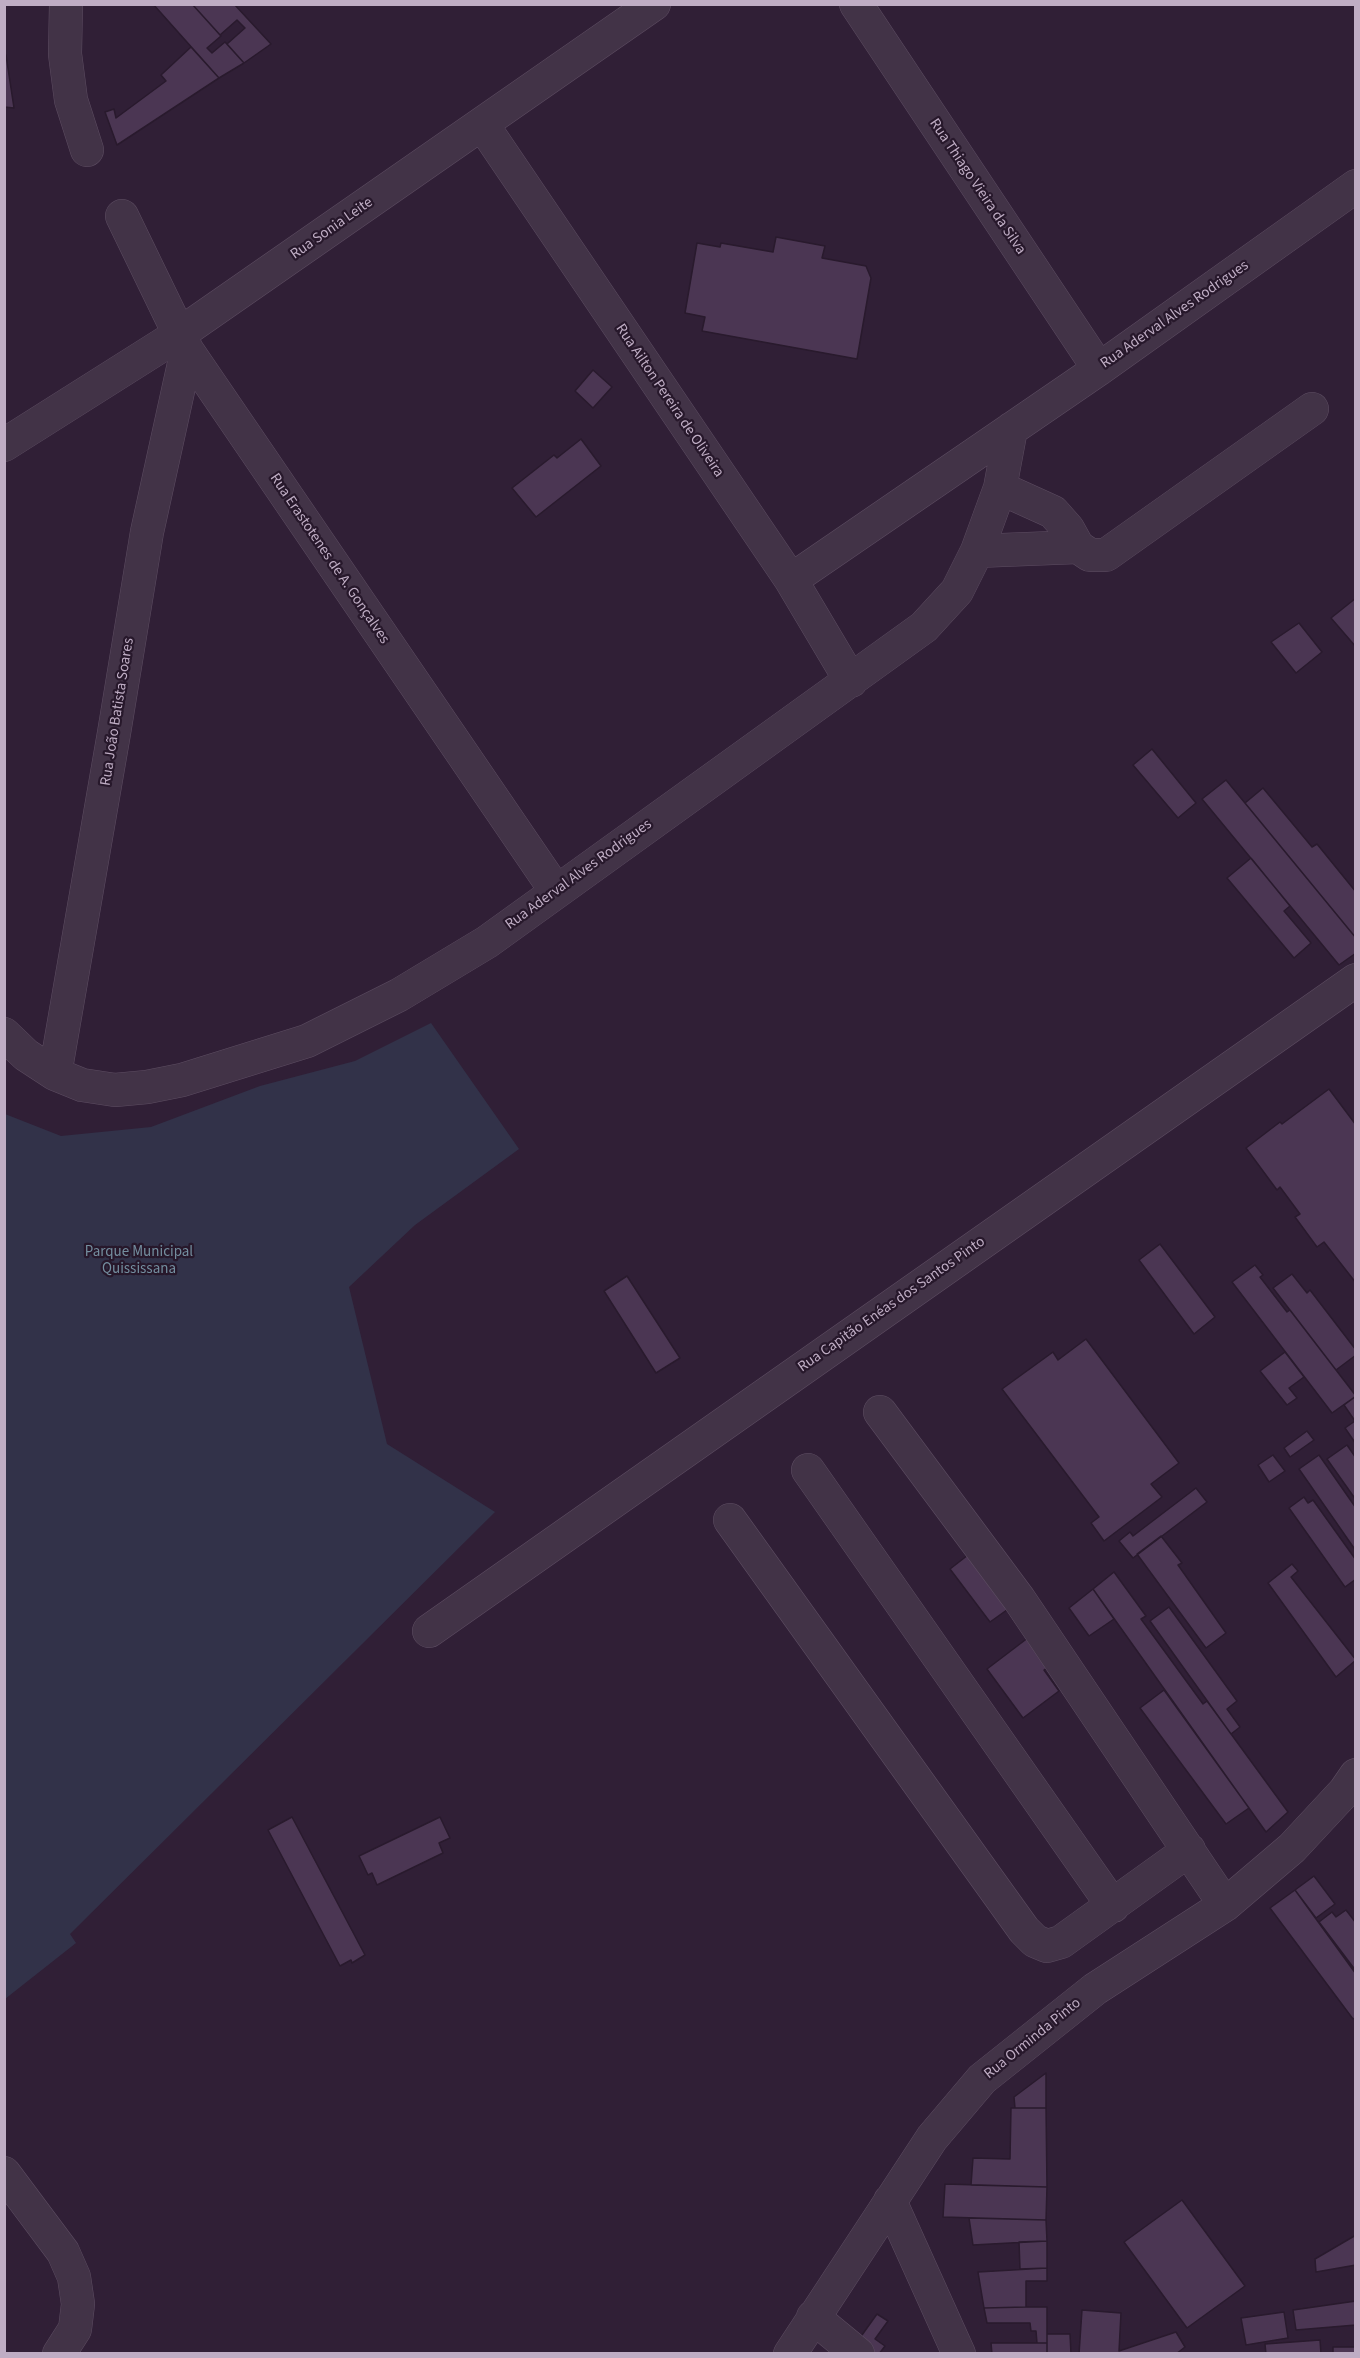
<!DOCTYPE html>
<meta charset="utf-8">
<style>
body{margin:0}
#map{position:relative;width:1360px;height:2358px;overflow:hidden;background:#301f36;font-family:"Source Sans 3",sans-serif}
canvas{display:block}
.frame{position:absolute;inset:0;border:6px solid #bfadc4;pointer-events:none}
</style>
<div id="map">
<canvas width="1360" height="2358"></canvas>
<div class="frame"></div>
</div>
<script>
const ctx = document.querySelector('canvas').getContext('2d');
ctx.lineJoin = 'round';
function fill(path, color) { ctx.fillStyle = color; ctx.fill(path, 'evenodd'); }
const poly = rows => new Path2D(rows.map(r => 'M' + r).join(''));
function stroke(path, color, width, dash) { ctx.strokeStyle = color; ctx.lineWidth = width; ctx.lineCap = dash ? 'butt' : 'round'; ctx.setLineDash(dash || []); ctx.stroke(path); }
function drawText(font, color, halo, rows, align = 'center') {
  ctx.font = font + ' "Source Sans 3",sans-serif'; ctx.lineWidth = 4.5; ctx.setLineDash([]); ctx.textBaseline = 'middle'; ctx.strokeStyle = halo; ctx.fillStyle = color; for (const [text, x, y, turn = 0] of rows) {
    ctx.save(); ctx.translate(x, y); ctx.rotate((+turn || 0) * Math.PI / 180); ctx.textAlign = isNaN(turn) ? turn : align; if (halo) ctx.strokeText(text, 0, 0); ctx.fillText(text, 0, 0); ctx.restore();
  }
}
fill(poly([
 [431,1023,519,1149,415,1225,349,1287,387,1444,495,1512,70,1934,76,1943,5,1999,5,1114,61,1136,151,1127,260,1086,355,1061]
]), '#323249');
const building = poly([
 [153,4,192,4,221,36,207,48,212,53,225,42,244,63,219,78,153,4],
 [192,4,234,4,271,44,244,63,227,44,245,28,237,20,220,35,192,4],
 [191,47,219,78,117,145,105,112,114,109,116,118,166,81,161,75,191,47],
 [4,55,6,55,14,108,4,107,4,55],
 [776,237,825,246,822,258,866,266,871,278,857,359,702,331,705,317,685,313,697,243,720,247,721,243,773,252,776,237],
 [593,370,612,387,593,408,575,391,593,370],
 [581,439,601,466,536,517,512,488,554,455,557,458,581,439],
 [1356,598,1356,647,1331,618,1356,598],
 [1299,623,1322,652,1296,673,1271,642,1299,623],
 [1152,749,1196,803,1178,818,1133,765,1152,749],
 [1226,780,1356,938,1356,953,1339,965,1202,799,1226,780],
 [1263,788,1312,847,1317,844,1356,892,1356,938,1245,803,1263,788],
 [1251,858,1290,906,1284,911,1311,943,1294,958,1227,878,1251,858],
 [1329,1089,1356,1125,1356,1283,1324,1242,1317,1247,1295,1217,1300,1214,1280,1187,1277,1190,1246,1148,1280,1122,1282,1124,1329,1089],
 [1160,1244,1215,1317,1194,1334,1139,1260,1160,1244],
 [1255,1265,1263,1275,1260,1277,1287,1312,1290,1310,1356,1396,1332,1413,1232,1282,1255,1265],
 [1292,1274,1307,1293,1310,1290,1356,1350,1356,1355,1336,1370,1273,1288,1292,1274],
 [627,1276,680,1358,656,1373,604,1291,627,1276],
 [1086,1339,1179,1463,1151,1484,1162,1497,1104,1541,1091,1523,1099,1517,1002,1389,1053,1352,1058,1360,1086,1339],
 [1285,1352,1304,1377,1289,1388,1297,1398,1287,1405,1260,1371,1285,1352],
 [1355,1397,1356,1397,1356,1444,1345,1428,1355,1421,1344,1405,1355,1397],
 [1307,1431,1314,1440,1290,1457,1284,1448,1307,1431],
 [1347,1445,1356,1458,1356,1500,1327,1459,1347,1445],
 [1273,1455,1285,1471,1269,1482,1258,1465,1273,1455],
 [1319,1455,1356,1508,1356,1551,1299,1469,1319,1455],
 [1196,1488,1207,1502,1133,1558,1119,1541,1130,1532,1133,1536,1196,1488],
 [1304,1497,1308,1503,1313,1500,1356,1560,1356,1579,1345,1587,1289,1508,1304,1497],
 [1161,1536,1182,1563,1178,1565,1226,1633,1206,1648,1137,1554,1161,1536],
 [977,1548,1018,1602,990,1622,950,1569,977,1548],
 [1292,1564,1298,1571,1291,1577,1356,1660,1336,1677,1268,1583,1292,1564],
 [1114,1572,1146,1616,1141,1619,1203,1704,1207,1701,1288,1812,1266,1832,1093,1589,1114,1572],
 [1093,1589,1114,1619,1089,1636,1069,1608,1093,1589],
 [1169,1607,1237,1701,1227,1709,1240,1727,1231,1734,1150,1621,1169,1607],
 [1033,1634,1054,1663,1044,1670,1059,1691,1023,1718,987,1669,1033,1634],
 [1164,1690,1249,1808,1226,1824,1140,1708,1164,1690],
 [292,1817,365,1955,352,1963,351,1960,340,1966,268,1830,292,1817],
 [440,1817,450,1838,439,1843,443,1853,377,1885,372,1873,368,1875,359,1856,440,1817],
 [1314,1876,1335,1904,1316,1918,1295,1890,1314,1876],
 [1295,1890,1356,1974,1356,2017,1353,2019,1270,1908,1295,1890],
 [1346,1910,1356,1923,1356,1971,1319,1922,1332,1912,1336,1917,1346,1910],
 [1046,2073,1046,2108,1015,2108,1014,2097,1046,2073],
 [1011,2108,1046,2108,1047,2187,971,2185,973,2158,1010,2159,1011,2108],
 [945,2184,1047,2187,1046,2220,943,2217,945,2184],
 [1182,2200,1245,2286,1187,2328,1124,2242,1182,2200],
 [969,2218,1046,2220,1047,2241,973,2245,969,2218],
 [1356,2235,1356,2265,1316,2272,1315,2259,1356,2235],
 [1047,2241,1047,2268,1020,2269,1019,2242,1047,2241],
 [1047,2268,1047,2281,1026,2281,1026,2307,984,2308,978,2272,1047,2268],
 [1356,2301,1356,2325,1296,2330,1293,2310,1356,2301],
 [1026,2307,1047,2307,1047,2343,1037,2343,1036,2331,1031,2331,1030,2323,987,2323,984,2308,1026,2307],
 [1082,2310,1121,2313,1119,2351,1176,2332,1185,2347,1176,2354,1079,2354,1082,2310],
 [1284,2312,1288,2338,1246,2345,1241,2318,1284,2312],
 [877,2314,888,2321,875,2339,885,2346,879,2354,874,2354,857,2342,877,2314],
 [1047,2334,1070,2334,1071,2354,1047,2354,1047,2334],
 [1320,2340,1321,2354,1266,2354,1265,2344,1320,2340],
 [991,2343,1047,2343,1047,2354,992,2354,991,2343],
 [1333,2347,1356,2347,1356,2354,1333,2354,1333,2347]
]);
fill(building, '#4b3653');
stroke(building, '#291a2d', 1.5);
const minor = poly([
 [66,4,65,54,71,100,87,150],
 [856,4,1099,369],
 [482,124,791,580,851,681],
 [122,216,187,350,556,891],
 [4,445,178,335,654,4],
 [1000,488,1053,512,1068,529,1078,547],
 [977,551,1078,547,1090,555,1106,555,1312,409],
 [791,580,1099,369,1356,186],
 [4,1034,26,1055,55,1074,82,1085,115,1090,147,1087,182,1080,307,1041,399,995,487,942,924,627,957,591,977,551,1000,488,1011,429],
 [55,1074,114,733,147,532,187,350],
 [880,1412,1019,1599,1225,1905],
 [808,1470,1113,1906],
 [730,1520,1024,1930,1035,1941,1047,1946,1061,1942,1189,1850],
 [429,1631,1356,980],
 [4,2173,63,2252,74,2277,78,2304,75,2329,59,2354],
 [890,2201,959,2354],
 [813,2317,858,2354],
 [790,2354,932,2138,982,2079,1095,1989,1225,1905,1292,1848,1345,1791,1356,1775]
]);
stroke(minor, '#5d4d62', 34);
stroke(minor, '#423347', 33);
drawText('15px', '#bfadc4', '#27182b', [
 ["Rua Thiago Vieira da Silva",977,187,56],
 ["Rua Sonia Leite",332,229,-35],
 ["Rua Aderval Alves Rodrigues",1175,315,-35],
 ["Rua Ailton Pereira de Oliveira",669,401,56],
 ["Rua Erastotenes de A. Gonçalves",329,559,56],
 ["Rua João Batista Soares",118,712,-81],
 ["Rua Aderval Alves Rodrigues",579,875,-36],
 ["Rua Capitão Enéas dos Santos Pinto",892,1305,-35],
 ["Rua Orminda Pinto",1033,2039,-39]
]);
drawText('15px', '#748e9f', '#27182b', [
 ["Parque Municipal",139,1253],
 ["Quississana",139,1270]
]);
</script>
